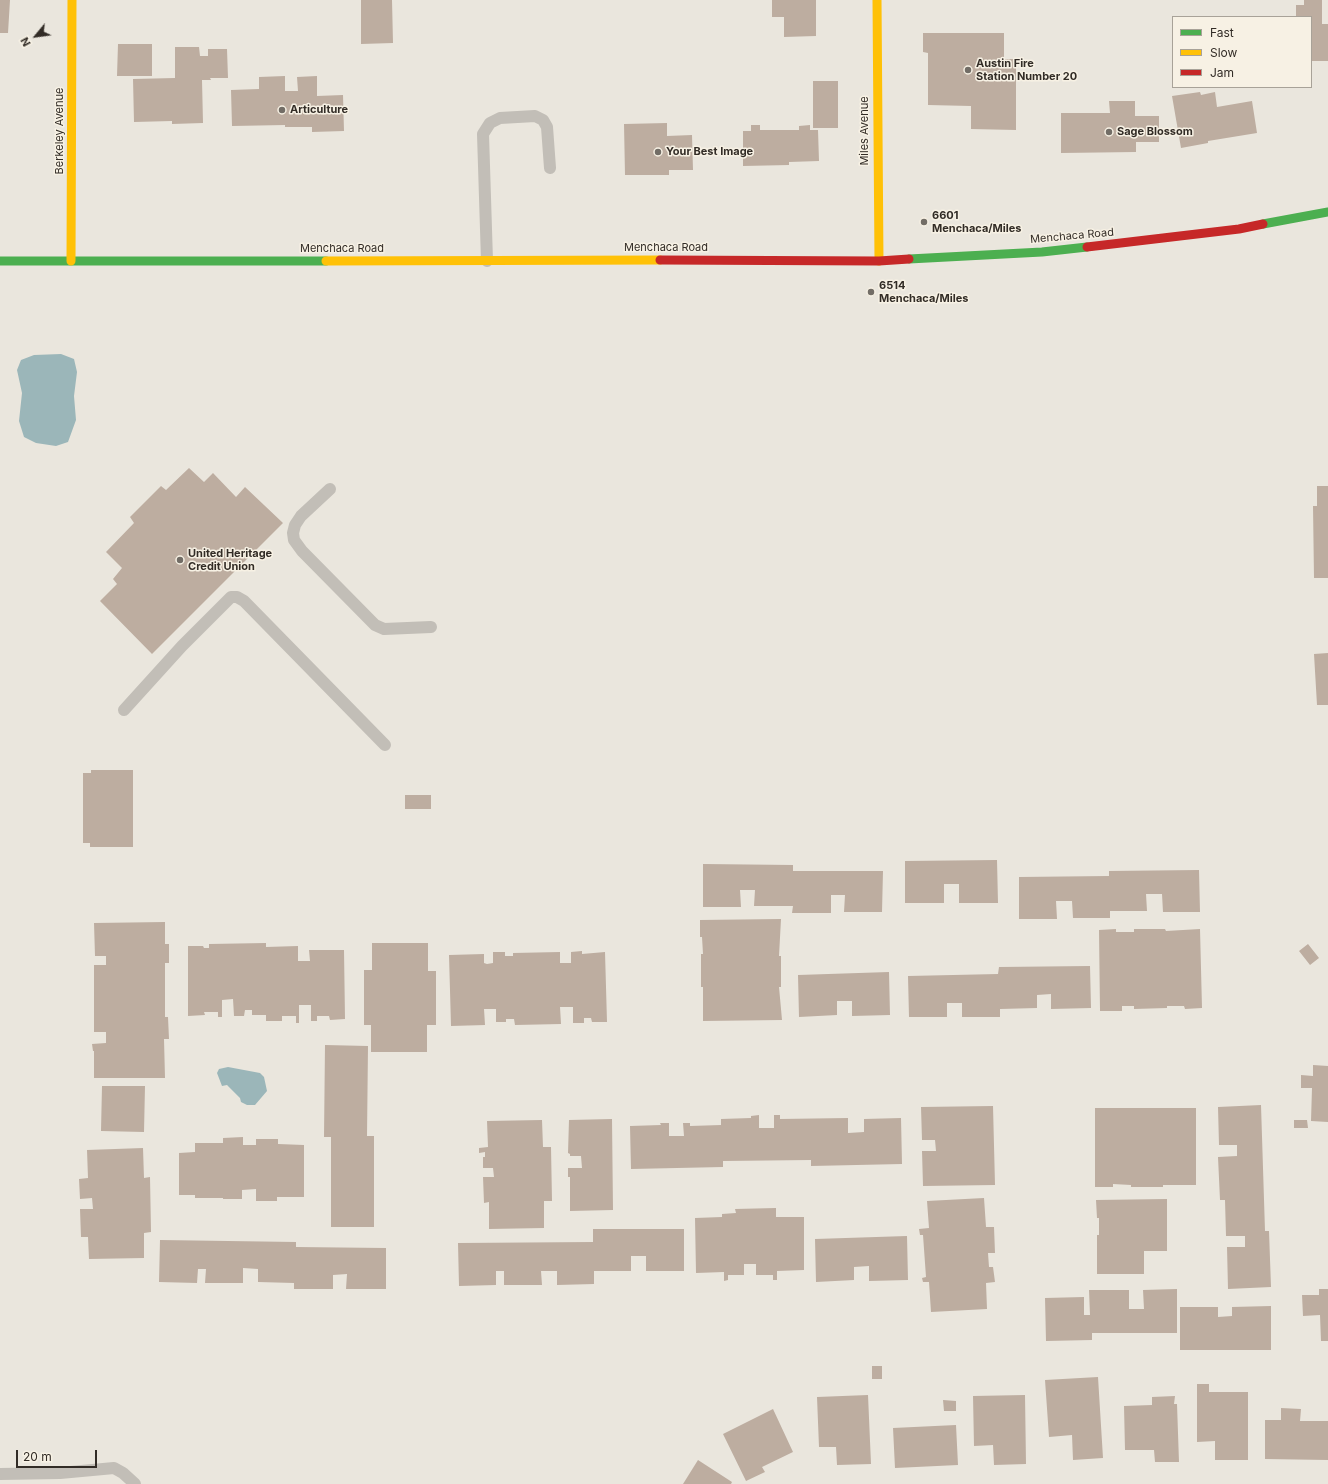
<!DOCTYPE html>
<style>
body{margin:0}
#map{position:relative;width:1328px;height:1484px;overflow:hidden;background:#eae6dd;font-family:Inter,sans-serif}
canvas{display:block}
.legend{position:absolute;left:1172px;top:16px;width:140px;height:72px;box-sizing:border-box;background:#f7f1e4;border:1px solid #a8a298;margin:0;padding:5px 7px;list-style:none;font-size:12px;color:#322c26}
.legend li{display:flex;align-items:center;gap:8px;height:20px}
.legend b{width:20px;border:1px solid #a8a298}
.north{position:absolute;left:16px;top:16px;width:40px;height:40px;-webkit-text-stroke:3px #f7f1e4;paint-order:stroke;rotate:241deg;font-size:11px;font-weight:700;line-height:16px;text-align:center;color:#322c26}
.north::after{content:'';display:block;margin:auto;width:14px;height:18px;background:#322c26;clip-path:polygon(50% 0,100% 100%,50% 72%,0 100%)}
.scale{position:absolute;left:16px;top:1450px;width:81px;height:18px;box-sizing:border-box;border:2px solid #322c26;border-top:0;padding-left:5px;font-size:12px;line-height:14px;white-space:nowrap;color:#322c26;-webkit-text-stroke:3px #f7f1e4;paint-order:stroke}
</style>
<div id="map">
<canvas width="1328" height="1484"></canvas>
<ul class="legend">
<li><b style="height:5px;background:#4caf50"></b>Fast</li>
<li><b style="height:5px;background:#ffc107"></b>Slow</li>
<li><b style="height:5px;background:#c62828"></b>Jam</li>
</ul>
<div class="north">N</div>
<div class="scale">20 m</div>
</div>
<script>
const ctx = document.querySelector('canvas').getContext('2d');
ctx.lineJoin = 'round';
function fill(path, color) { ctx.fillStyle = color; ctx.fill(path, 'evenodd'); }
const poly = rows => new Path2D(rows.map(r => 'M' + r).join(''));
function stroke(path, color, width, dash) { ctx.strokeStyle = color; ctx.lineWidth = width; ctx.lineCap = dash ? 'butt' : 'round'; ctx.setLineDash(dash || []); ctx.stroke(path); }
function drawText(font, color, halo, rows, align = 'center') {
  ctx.font = font + ' Inter,sans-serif'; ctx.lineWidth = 3; ctx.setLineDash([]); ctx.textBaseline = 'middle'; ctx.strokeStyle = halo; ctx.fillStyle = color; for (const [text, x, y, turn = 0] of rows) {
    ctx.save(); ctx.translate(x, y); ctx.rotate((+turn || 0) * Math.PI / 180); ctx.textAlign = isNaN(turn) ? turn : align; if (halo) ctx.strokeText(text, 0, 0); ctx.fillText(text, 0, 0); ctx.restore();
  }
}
fill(poly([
 [61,354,74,359,77,372,74,396,76,420,68,442,56,446,36,443,24,437,19,421,22,393,17,370,21,360,34,355],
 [228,1067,260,1073,264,1077,267,1091,255,1105,247,1105,241,1102,240,1098,227,1085,222,1086,217,1073,219,1069]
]), '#9bb6b9');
fill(poly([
 [0,0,10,0,8,33,0,33],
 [361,0,392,0,393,43,361,44],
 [772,0,816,0,816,36,784,37,784,17,772,17],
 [1304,0,1322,0,1322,24,1328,24,1328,61,1311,61,1311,17,1296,17,1296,5,1304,5],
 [923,33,1004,33,1004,59,1016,59,1016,130,971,129,971,106,928,105,928,53,923,52],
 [118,44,152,44,152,76,117,76],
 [175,47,199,47,200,56,208,56,208,49,227,49,228,78,210,78,211,80,202,80,203,123,172,124,172,121,134,122,133,79,175,78],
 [285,76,285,91,298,91,297,77,317,76,317,96,343,95,344,131,312,132,312,127,285,127,285,125,232,126,231,90,259,89,259,77],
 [813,81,838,81,838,128,813,128],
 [1200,92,1201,95,1215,92,1217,107,1252,101,1257,133,1208,141,1208,143,1181,148,1172,96],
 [1109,101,1135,101,1135,116,1159,116,1159,142,1136,142,1136,152,1061,153,1061,113,1110,113],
 [667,123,667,136,692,135,693,170,669,170,669,175,625,175,624,124],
 [751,125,760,125,760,130,799,130,799,126,810,125,810,130,818,130,819,161,789,162,789,165,743,166,743,131,751,131],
 [189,468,204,482,213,473,236,497,245,487,283,523,152,654,100,601,117,584,113,579,122,568,106,552,134,523,130,517,161,486,166,490],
 [1317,486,1328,486,1328,578,1314,578,1313,506,1317,506],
 [1328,653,1328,705,1317,705,1314,654],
 [91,770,133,770,133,847,90,847,90,843,83,843,83,773,91,773],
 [405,795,431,795,431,809,405,809],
 [997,860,998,903,959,903,959,884,944,884,944,903,905,903,905,861],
 [703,864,793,865,793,871,883,871,882,912,844,912,845,895,831,895,831,913,792,913,793,906,754,906,755,890,740,890,741,907,703,907],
 [1199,870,1200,912,1163,912,1162,894,1146,894,1147,911,1110,911,1110,918,1073,918,1072,901,1056,901,1057,919,1019,919,1019,877,1109,876,1109,871],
 [781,919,779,956,781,956,781,987,779,987,782,1020,703,1021,703,987,701,987,701,954,703,954,702,937,700,937,700,920],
 [165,922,165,944,169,944,169,963,165,963,165,1017,168,1017,169,1039,164,1039,165,1078,94,1078,94,1051,93,1051,92,1044,106,1043,106,1032,94,1032,94,965,106,965,106,956,95,956,94,923],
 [1116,929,1116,932,1134,932,1134,929,1165,929,1166,931,1200,929,1202,1008,1185,1009,1184,1006,1167,1006,1167,1008,1134,1009,1134,1006,1122,1006,1122,1011,1100,1011,1099,930],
 [266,943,266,947,298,946,298,961,310,961,309,950,344,950,345,1019,330,1020,329,1016,317,1016,317,1021,311,1021,311,1005,299,1005,299,1023,296,1023,296,1016,282,1016,282,1021,266,1021,266,1015,252,1015,252,1010,245,1010,244,1016,234,1016,233,999,222,1000,222,1017,218,1017,218,1012,204,1012,205,1015,188,1016,188,946,203,946,204,948,209,948,209,944],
 [372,943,428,943,428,971,436,971,436,1025,427,1025,427,1052,371,1052,371,1025,364,1025,364,970,372,970],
 [1308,944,1319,958,1310,965,1299,951],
 [582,951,582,954,605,952,607,1022,592,1022,591,1018,584,1018,584,1023,573,1023,573,1007,560,1007,561,1024,515,1025,514,1019,506,1019,506,1022,496,1022,496,1009,484,1009,485,1025,451,1026,449,955,484,954,484,963,487,964,493,963,493,952,505,952,505,956,513,956,513,953,560,952,560,963,571,963,571,952],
 [1090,966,1091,1008,1051,1009,1051,994,1037,995,1037,1008,1000,1009,1000,1017,962,1017,962,1003,947,1003,947,1017,909,1017,908,976,998,974,999,967],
 [889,972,890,1015,852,1016,852,1001,837,1001,837,1015,799,1017,798,975],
 [325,1045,368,1046,367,1136,374,1136,374,1227,331,1227,331,1137,324,1137],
 [1313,1065,1328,1066,1328,1122,1311,1121,1312,1088,1301,1088,1301,1075,1313,1076],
 [102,1086,145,1086,144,1132,101,1131],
 [1261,1105,1265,1231,1269,1231,1271,1287,1228,1289,1227,1247,1245,1247,1245,1236,1226,1236,1225,1200,1220,1200,1218,1157,1237,1156,1237,1145,1219,1145,1218,1107],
 [993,1106,995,1185,923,1186,922,1151,936,1151,935,1140,922,1140,921,1107],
 [1095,1108,1196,1108,1196,1185,1163,1185,1163,1187,1131,1187,1131,1185,1113,1184,1113,1187,1095,1187],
 [759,1115,759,1128,774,1128,774,1115,780,1115,780,1119,848,1118,848,1133,864,1132,864,1119,901,1118,902,1164,811,1166,811,1160,723,1161,723,1167,631,1169,630,1126,661,1125,660,1123,669,1123,669,1136,684,1136,683,1123,690,1123,690,1126,721,1125,721,1119,751,1118,751,1116],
 [612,1119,613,1210,570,1211,570,1177,568,1177,568,1168,582,1168,581,1156,570,1156,570,1154,568,1153,569,1120],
 [542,1120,543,1147,551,1147,552,1201,544,1201,544,1228,489,1229,489,1202,484,1203,483,1177,494,1177,493,1168,483,1168,483,1157,485,1157,485,1152,479,1153,479,1148,488,1147,487,1121],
 [1294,1120,1307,1120,1308,1128,1294,1128],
 [243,1137,243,1145,256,1145,256,1139,278,1139,278,1144,304,1145,304,1197,277,1197,277,1201,256,1201,256,1189,242,1190,242,1199,223,1199,223,1198,195,1198,195,1195,179,1195,179,1153,195,1152,195,1143,223,1143,223,1138],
 [143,1148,144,1178,150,1177,151,1232,144,1233,144,1258,89,1259,88,1237,81,1237,80,1209,93,1209,92,1198,80,1199,79,1179,88,1178,87,1150],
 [984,1198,986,1227,994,1227,995,1253,988,1253,989,1267,993,1267,995,1282,986,1283,987,1309,931,1312,929,1282,923,1282,922,1278,926,1277,923,1235,920,1235,919,1229,929,1228,927,1201],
 [1167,1199,1167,1251,1144,1251,1144,1274,1097,1274,1097,1235,1099,1235,1099,1218,1097,1218,1096,1200],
 [776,1208,776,1217,804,1217,804,1270,777,1271,777,1280,773,1280,773,1275,756,1275,756,1264,744,1264,744,1275,728,1275,728,1280,724,1281,724,1272,696,1273,695,1218,722,1217,722,1214,736,1213,735,1209],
 [593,1229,684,1229,684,1271,646,1271,646,1256,631,1256,631,1271,594,1271,594,1284,557,1285,557,1271,541,1271,542,1285,504,1285,504,1271,496,1271,496,1285,459,1286,458,1243,593,1242],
 [907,1236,908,1280,869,1281,869,1266,854,1267,854,1280,816,1282,815,1239],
 [160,1240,296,1242,296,1247,386,1248,386,1289,346,1289,347,1274,333,1275,333,1289,294,1289,294,1283,258,1282,258,1269,243,1268,243,1283,205,1283,206,1269,198,1269,197,1283,159,1282],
 [1177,1289,1177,1333,1092,1333,1092,1340,1046,1341,1045,1298,1084,1297,1084,1315,1090,1315,1089,1290,1129,1290,1129,1309,1144,1309,1143,1290],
 [1319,1289,1328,1289,1328,1341,1321,1341,1320,1315,1303,1316,1302,1295,1319,1295],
 [1271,1306,1271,1350,1180,1350,1180,1307,1218,1307,1218,1317,1232,1316,1232,1307],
 [872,1366,882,1366,882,1379,872,1379],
 [1098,1377,1103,1458,1073,1460,1072,1435,1049,1437,1045,1380],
 [1197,1384,1209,1384,1209,1392,1248,1392,1248,1460,1215,1460,1215,1441,1197,1442],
 [868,1395,871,1464,837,1465,836,1447,819,1447,817,1397],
 [1025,1395,1026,1464,994,1465,993,1445,974,1446,973,1396],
 [1175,1396,1174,1404,1177,1404,1179,1462,1155,1462,1154,1450,1125,1450,1124,1406,1152,1405,1152,1397],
 [943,1400,956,1401,956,1411,944,1411],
 [1281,1408,1301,1409,1300,1421,1328,1421,1328,1460,1265,1459,1265,1420,1281,1420],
 [773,1409,793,1452,762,1467,765,1472,746,1481,723,1434],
 [956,1425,958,1465,895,1468,893,1428],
 [698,1460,732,1482,731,1484,683,1484]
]), '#bdada0');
stroke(poly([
 [487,261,483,134,490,123,500,118,535,116,543,120,547,127,550,168],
 [330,489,301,516,295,525,293,533,294,540,302,551,375,625,384,629,431,627],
 [124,710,182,646,231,597,237,597,244,601,385,745],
 [0,1474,60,1473,114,1468,123,1473,135,1484]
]), '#c2beb7', 12);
stroke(poly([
 [1263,224,1328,212],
 [909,259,1042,252,1087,247],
 [0,261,326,261]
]), '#4caf50', 9);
stroke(poly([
 [877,0,879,261],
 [71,261,72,0],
 [326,261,660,260]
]), '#ffc107', 9);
stroke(poly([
 [1087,247,1239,229,1263,224],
 [660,260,879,261,909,259]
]), '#c62828', 9);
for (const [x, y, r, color] of [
 [968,70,4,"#726d66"],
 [282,110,4,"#726d66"],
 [1109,132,4,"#726d66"],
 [658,152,4,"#726d66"],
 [924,222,4,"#726d66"],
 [871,292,4,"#726d66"],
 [180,560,4,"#726d66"]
]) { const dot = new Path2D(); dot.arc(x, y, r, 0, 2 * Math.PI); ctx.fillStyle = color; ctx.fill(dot); stroke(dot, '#f7f1e4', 1.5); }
drawText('bold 11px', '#322c26', '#f7f1e4', [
 ["Austin Fire",976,64],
 ["Station Number 20",976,77],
 ["Articulture",290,110],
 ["Sage Blossom",1117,132],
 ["Your Best Image",666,152],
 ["6601",932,216],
 ["Menchaca/Miles",932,229],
 ["6514",879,286],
 ["Menchaca/Miles",879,299],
 ["United Heritage",188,554],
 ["Credit Union",188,567]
], 'left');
drawText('11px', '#322c26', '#f7f1e4', [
 ["Berkeley Avenue",60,131,-90],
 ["Miles Avenue",865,131,-90],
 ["Menchaca Road",1072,236,-5],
 ["Menchaca Road",666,248],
 ["Menchaca Road",342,249]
]);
</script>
